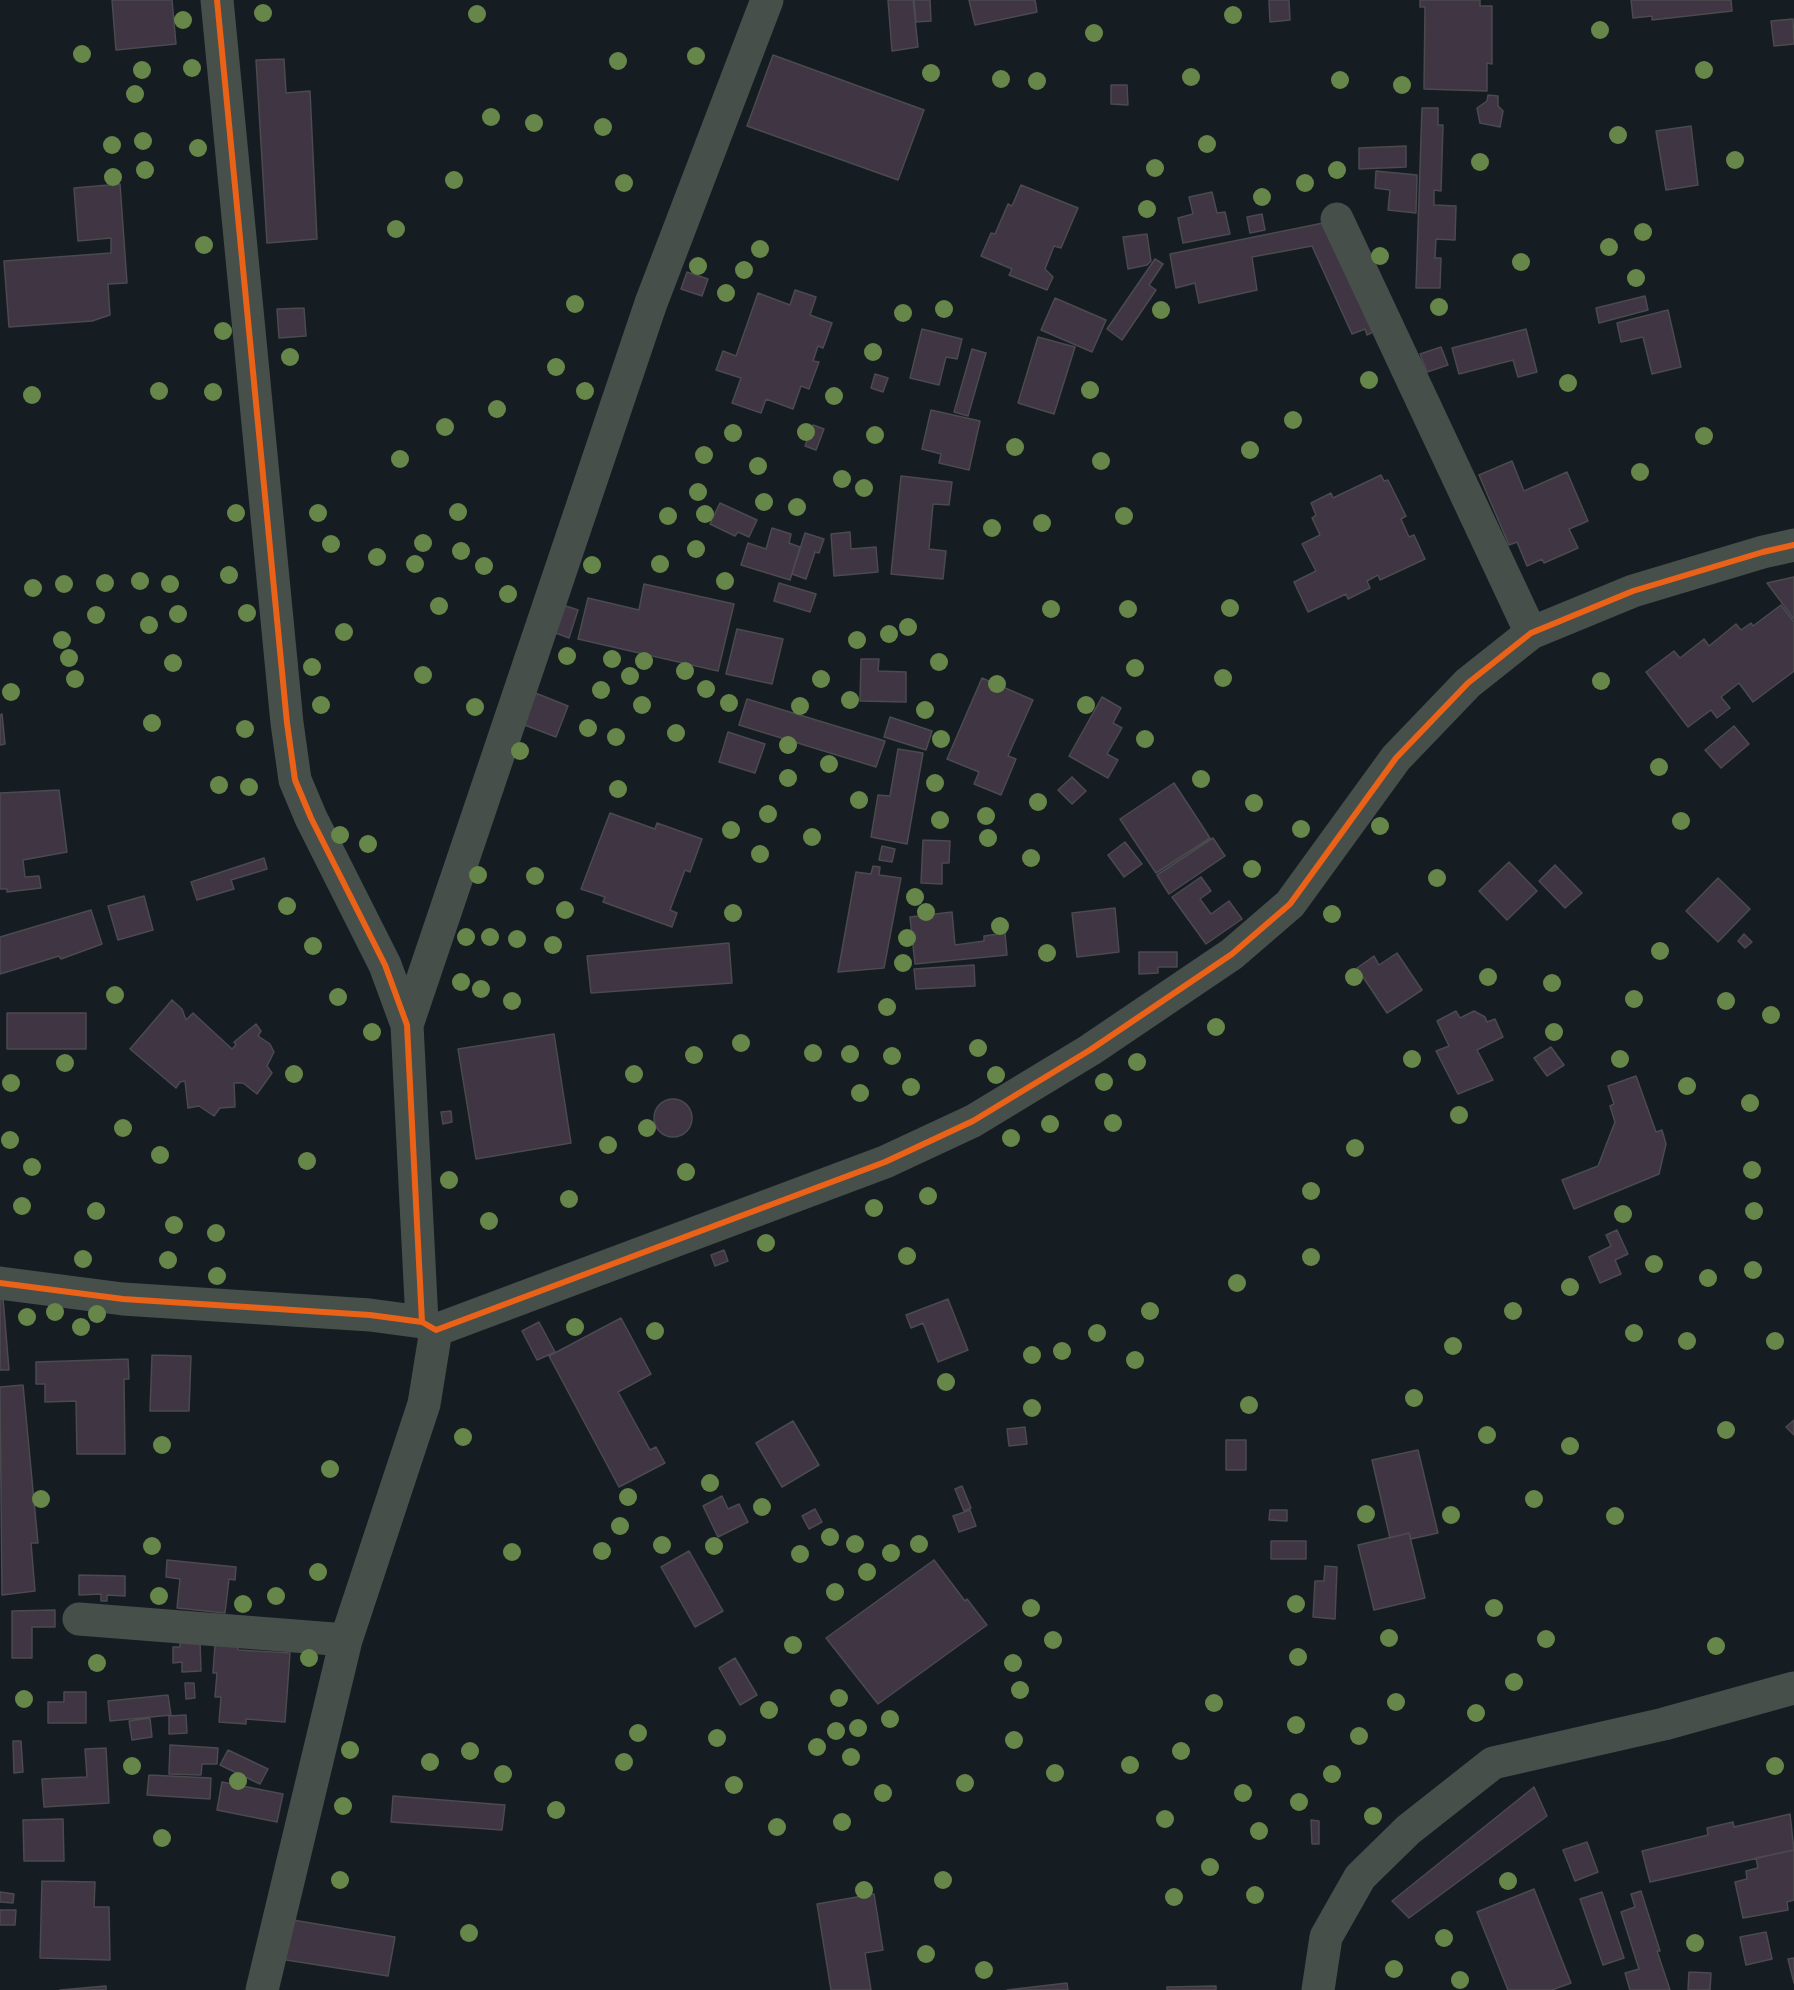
<!DOCTYPE html>
<style>
body{margin:0}
canvas{display:block;background:#151c22}
</style>
<canvas width="1794" height="1990"></canvas>
<script>
const ctx = document.querySelector('canvas').getContext('2d');
ctx.lineJoin = 'round';
function fill(path, color) { ctx.fillStyle = color; ctx.fill(path, 'evenodd'); }
const poly = rows => new Path2D(rows.map(r => 'M' + r).join(''));
function stroke(path, color, width, dash) { ctx.strokeStyle = color; ctx.lineWidth = width; ctx.lineCap = dash ? 'butt' : 'round'; ctx.setLineDash(dash || []); ctx.stroke(path); }
const building = poly([
 [112,0,172,0,176,44,116,50,112,0],
 [888,0,913,0,918,47,892,51,888,0],
 [914,0,930,0,931,21,916,22,914,0],
 [969,0,1035,0,1037,12,975,25,969,0],
 [1269,0,1289,0,1290,20,1270,22,1269,0],
 [1420,0,1480,0,1480,6,1492,6,1492,64,1487,63,1487,91,1424,89,1425,7,1420,7,1420,0],
 [1631,0,1731,0,1732,11,1652,20,1652,16,1633,18,1631,0],
 [1793,19,1794,44,1774,46,1771,21,1793,19],
 [773,55,924,110,898,180,747,126,773,55],
 [284,59,286,93,310,91,317,239,267,243,256,60,284,59],
 [1111,85,1127,85,1128,105,1111,104,1111,85],
 [1488,95,1498,96,1498,106,1503,111,1500,127,1480,123,1477,108,1487,101,1488,95],
 [1422,108,1438,108,1438,125,1443,125,1441,191,1434,190,1434,205,1456,206,1455,240,1436,239,1435,258,1441,258,1440,288,1416,288,1422,108],
 [1691,126,1698,185,1666,190,1656,131,1691,126],
 [1406,146,1406,167,1359,169,1359,148,1406,146],
 [1376,171,1417,175,1416,213,1388,210,1390,190,1375,188,1376,171],
 [120,184,127,283,108,284,110,315,92,321,9,327,4,261,111,253,111,238,78,241,74,188,120,184],
 [1021,185,1078,208,1061,248,1054,246,1045,269,1053,277,1047,290,1009,275,1012,269,981,256,991,233,995,234,1008,204,1012,206,1021,185],
 [1212,192,1217,213,1225,212,1230,234,1183,243,1178,218,1193,214,1189,197,1212,192],
 [1262,214,1265,230,1250,233,1247,217,1262,214],
 [1323,223,1375,331,1367,335,1365,329,1352,334,1312,246,1252,257,1257,290,1199,303,1195,283,1176,288,1170,254,1323,223],
 [1147,234,1151,261,1147,265,1128,269,1123,237,1147,234],
 [1155,259,1163,264,1149,285,1156,290,1122,340,1107,329,1155,259],
 [687,272,708,279,702,296,681,289,687,272],
 [795,290,816,297,810,315,832,323,823,348,818,346,813,361,819,362,809,389,801,386,793,409,766,399,761,413,732,403,741,378,716,370,723,351,736,356,758,293,790,305,795,290],
 [1645,296,1648,310,1599,323,1596,308,1645,296],
 [1055,298,1106,320,1092,352,1041,330,1055,298],
 [304,308,306,336,279,338,277,309,304,308],
 [1668,310,1681,367,1652,374,1643,337,1621,342,1617,323,1668,310],
 [922,329,962,339,957,359,946,357,939,385,910,378,922,329],
 [1526,329,1537,372,1518,377,1513,360,1459,374,1452,348,1526,329],
 [1038,337,1075,347,1054,414,1018,403,1038,337],
 [1441,347,1448,365,1427,372,1420,354,1441,347],
 [972,349,986,353,968,416,954,412,972,349],
 [875,374,888,378,883,392,871,388,875,374],
 [931,410,980,421,969,470,939,463,941,454,922,449,931,410],
 [813,425,824,429,816,450,805,446,813,425],
 [1512,461,1524,491,1567,472,1588,521,1569,529,1578,548,1544,563,1542,559,1527,566,1517,542,1509,545,1479,475,1512,461],
 [1381,475,1384,481,1388,480,1406,516,1401,519,1409,537,1414,535,1425,559,1380,580,1378,575,1367,581,1370,588,1348,599,1346,594,1308,612,1294,582,1316,571,1302,544,1320,535,1312,518,1316,515,1311,503,1331,493,1333,498,1381,475],
 [901,476,952,482,949,505,933,504,929,549,946,551,943,579,891,574,901,476],
 [720,503,757,520,749,537,738,532,735,536,710,524,720,503],
 [772,528,791,534,789,543,800,547,790,580,741,565,748,543,766,549,772,528],
 [850,532,851,549,876,547,878,572,834,576,831,534,850,532],
 [805,533,824,539,819,553,815,552,806,579,792,574,805,533],
 [1794,577,1794,619,1767,583,1794,577],
 [779,583,816,594,810,612,774,601,779,583],
 [644,584,734,604,718,671,578,639,588,598,639,610,644,584],
 [563,605,578,610,569,638,553,632,563,605],
 [1781,605,1794,622,1794,671,1753,702,1739,683,1721,697,1730,708,1717,718,1711,710,1688,727,1646,672,1674,651,1680,658,1704,639,1709,646,1736,624,1741,630,1751,623,1753,626,1781,605],
 [737,629,783,639,772,684,726,674,737,629],
 [861,659,879,659,878,671,906,672,906,702,860,701,861,659],
 [982,678,1033,700,1008,756,1016,759,1001,795,974,784,979,772,947,759,982,678],
 [533,692,568,706,556,737,522,724,533,692],
 [1102,697,1121,708,1113,723,1122,728,1107,754,1118,760,1108,778,1069,756,1102,697],
 [747,699,885,741,876,767,739,725,747,699],
 [2,714,5,744,0,745,0,715,2,714],
 [890,717,932,731,926,750,884,737,890,717],
 [1734,726,1749,744,1721,768,1705,750,1734,726],
 [728,732,765,744,755,773,719,762,728,732],
 [898,749,923,753,907,844,871,837,878,795,890,796,898,749],
 [1072,777,1086,791,1072,804,1058,790,1072,777],
 [1174,783,1210,838,1156,873,1120,819,1174,783],
 [59,790,67,852,23,860,25,877,39,876,41,888,7,892,7,889,0,889,0,793,59,790],
 [610,813,655,829,657,823,702,839,690,872,685,870,670,910,677,913,672,927,603,902,605,897,581,889,610,813],
 [1213,838,1225,856,1169,894,1157,875,1213,838],
 [923,840,950,841,949,863,942,863,942,884,921,883,923,840],
 [1125,842,1142,864,1124,877,1108,855,1125,842],
 [882,846,895,849,892,862,879,860,882,846],
 [264,858,267,869,231,880,234,889,197,900,191,882,264,858],
 [1509,862,1537,891,1507,920,1479,891,1509,862],
 [1555,865,1582,893,1565,908,1539,881,1555,865],
 [873,866,880,867,879,875,901,878,884,968,838,972,856,872,871,874,873,866],
 [1201,877,1211,891,1200,899,1211,914,1229,901,1242,919,1206,944,1172,897,1201,877],
 [1718,878,1750,909,1718,942,1686,911,1718,878],
 [144,896,153,930,118,940,108,906,144,896],
 [1115,908,1119,952,1077,957,1072,913,1115,908],
 [91,910,102,944,61,959,59,956,0,974,0,937,91,910],
 [952,912,955,945,984,941,984,936,1005,933,1007,955,915,964,910,917,952,912],
 [1744,934,1752,942,1745,948,1738,941,1744,934],
 [729,943,732,983,591,993,587,956,729,943],
 [1139,952,1177,952,1177,967,1158,967,1158,973,1139,974,1139,952],
 [1397,953,1422,990,1387,1013,1357,968,1374,956,1379,965,1397,953],
 [974,965,975,986,916,989,914,969,974,965],
 [172,1000,182,1009,186,1020,193,1013,232,1049,236,1045,234,1042,256,1024,261,1031,258,1036,270,1044,274,1052,267,1066,272,1073,257,1094,243,1083,234,1083,235,1107,220,1108,214,1116,199,1106,188,1108,185,1081,180,1082,176,1088,130,1049,172,1000],
 [1456,1011,1460,1018,1474,1011,1485,1017,1487,1022,1495,1019,1503,1037,1477,1050,1493,1080,1458,1094,1436,1051,1449,1046,1437,1021,1456,1011],
 [7,1013,86,1013,86,1049,7,1049,7,1013],
 [554,1034,571,1143,476,1159,458,1049,554,1034],
 [1551,1047,1564,1065,1547,1076,1534,1058,1551,1047],
 [1636,1076,1656,1132,1662,1130,1666,1144,1659,1174,1574,1209,1562,1180,1598,1166,1615,1122,1610,1106,1614,1104,1608,1086,1636,1076],
 '654 1118a19 19 0 1 1 38 0a19 19 0 1 1-38 0Z',
 [451,1111,452,1122,443,1124,441,1112,451,1111],
 [1617,1230,1628,1254,1615,1260,1621,1274,1600,1283,1589,1257,1611,1246,1606,1235,1617,1230],
 [724,1250,728,1261,715,1266,711,1255,724,1250],
 [0,1298,3,1298,9,1370,0,1370,0,1298],
 [948,1299,968,1350,938,1362,923,1323,911,1328,906,1315,948,1299],
 [621,1318,651,1374,618,1392,650,1450,656,1447,665,1463,619,1487,549,1356,621,1318],
 [539,1322,555,1352,537,1360,522,1331,539,1322],
 [152,1355,191,1356,189,1411,150,1411,152,1355],
 [128,1359,129,1379,124,1379,125,1454,77,1454,76,1401,45,1402,45,1384,36,1384,36,1362,128,1359],
 [23,1385,38,1543,31,1543,35,1591,2,1595,0,1387,23,1385],
 [1794,1420,1794,1435,1786,1427,1794,1420],
 [793,1421,819,1465,782,1487,756,1443,793,1421],
 [1025,1427,1027,1444,1009,1446,1007,1429,1025,1427],
 [1226,1440,1246,1440,1246,1470,1226,1470,1226,1440],
 [1418,1450,1438,1533,1411,1539,1409,1533,1390,1538,1372,1460,1418,1450],
 [962,1486,971,1508,964,1511,955,1489,962,1486],
 [722,1496,728,1509,739,1504,748,1522,718,1537,703,1506,722,1496],
 [815,1509,822,1522,809,1529,802,1516,815,1509],
 [970,1510,976,1526,959,1532,953,1516,970,1510],
 [1270,1510,1287,1510,1287,1521,1269,1520,1270,1510],
 [1409,1533,1425,1598,1374,1610,1358,1545,1409,1533],
 [1271,1541,1306,1541,1306,1559,1271,1559,1271,1541],
 [689,1551,723,1611,695,1627,661,1567,689,1551],
 [167,1560,236,1567,235,1580,229,1579,225,1613,177,1608,180,1579,166,1577,167,1560],
 [934,1560,965,1601,967,1599,987,1625,878,1704,826,1638,934,1560],
 [1325,1566,1337,1567,1335,1619,1313,1617,1315,1581,1324,1581,1325,1566],
 [79,1575,125,1576,125,1596,107,1595,107,1601,101,1601,101,1594,79,1595,79,1575],
 [55,1610,55,1627,32,1627,32,1658,12,1658,12,1611,55,1610],
 [200,1640,201,1671,182,1672,182,1662,173,1663,173,1647,180,1647,180,1641,200,1640],
 [215,1645,238,1645,238,1650,290,1653,285,1722,246,1719,246,1724,219,1722,221,1697,215,1697,217,1673,213,1673,215,1645],
 [735,1658,757,1695,740,1705,719,1668,735,1658],
 [185,1683,194,1683,195,1698,186,1699,185,1683],
 [64,1692,86,1692,86,1723,48,1723,48,1702,64,1702,64,1692],
 [168,1695,171,1715,110,1721,108,1701,168,1695],
 [186,1715,187,1733,169,1734,169,1716,186,1715],
 [150,1718,152,1737,132,1740,129,1721,150,1718],
 [13,1741,21,1741,23,1772,14,1773,13,1741],
 [170,1745,218,1748,217,1764,202,1764,201,1775,169,1774,170,1745],
 [106,1748,109,1803,44,1807,42,1779,87,1777,85,1749,106,1748],
 [228,1750,268,1769,260,1784,220,1765,228,1750],
 [149,1775,211,1778,210,1799,147,1795,149,1775],
 [222,1782,283,1794,277,1822,217,1810,222,1782],
 [1534,1787,1547,1816,1409,1918,1392,1901,1534,1787],
 [393,1796,505,1805,502,1830,391,1822,393,1796],
 [1790,1814,1794,1850,1650,1882,1642,1851,1708,1835,1707,1828,1733,1822,1734,1827,1790,1814],
 [63,1819,64,1861,24,1861,23,1820,63,1819],
 [1311,1820,1319,1821,1319,1844,1312,1844,1311,1820],
 [1587,1842,1598,1872,1575,1881,1563,1850,1587,1842],
 [1794,1850,1794,1900,1787,1902,1788,1910,1743,1918,1735,1882,1747,1879,1746,1871,1758,1868,1756,1858,1794,1850],
 [42,1881,95,1882,94,1907,109,1907,110,1960,40,1958,42,1881],
 [1534,1889,1571,1983,1552,1990,1508,1990,1477,1912,1534,1889],
 [1641,1891,1660,1951,1657,1951,1670,1990,1630,1990,1625,1973,1639,1969,1621,1912,1635,1907,1631,1894,1641,1891],
 [0,1892,14,1894,13,1903,0,1902,0,1892],
 [1602,1892,1624,1958,1603,1965,1580,1899,1602,1892],
 [874,1894,883,1950,865,1953,871,1990,831,1990,817,1904,874,1894],
 [0,1910,16,1910,15,1925,0,1925,0,1910],
 [287,1919,395,1937,388,1976,280,1959,287,1919],
 [1766,1932,1772,1959,1746,1965,1740,1937,1766,1932],
 [1794,1958,1794,1983,1788,1959,1794,1958],
 [1689,1972,1711,1973,1710,1990,1688,1990,1689,1972],
 [1067,1983,1068,1990,1007,1990,1067,1983],
 [106,1986,106,1990,60,1990,106,1986],
 [1216,1986,1216,1990,1167,1990,1167,1987,1216,1986]
]);
fill(building, '#403543');
stroke(building, '#4a4a4f', 1.5);
stroke(poly([
 [217,0,287,723,295,780,311,818,385,965,407,1025,422,1322],
 [1337,219,1531,633],
 [407,1025,651,303,767,0],
 [0,1283,123,1299,370,1315,422,1322,436,1330,885,1162,973,1121,1090,1050,1232,954,1290,904,1396,758,1468,683,1531,633,1633,591,1763,552,1794,545],
 [79,1619,346,1640],
 [262,1990,346,1640,424,1404,436,1330],
 [1318,1990,1326,1937,1360,1877,1408,1830,1493,1763,1664,1724,1794,1688]
]), '#464f4a', 33);
stroke(poly([
 [217,0,287,723,295,780,311,818,385,965,407,1025,422,1322],
 [0,1283,123,1299,370,1315,422,1322,436,1330,885,1162,973,1121,1090,1050,1232,954,1290,904,1396,758,1468,683,1531,633,1633,591,1763,552,1794,545]
]), '#ea6118', 6);
ctx.fillStyle = '#668749';
for (const [x, y] of [
 [263,13],
 [477,14],
 [1233,15],
 [183,20],
 [1600,30],
 [1094,33],
 [82,54],
 [696,56],
 [618,61],
 [192,68],
 [142,70],
 [1704,70],
 [931,73],
 [1191,77],
 [1001,79],
 [1340,80],
 [1037,81],
 [1402,85],
 [135,94],
 [491,117],
 [534,123],
 [603,127],
 [1618,135],
 [143,141],
 [1207,144],
 [112,145],
 [198,148],
 [1735,160],
 [1480,162],
 [1155,168],
 [145,170],
 [1337,170],
 [113,177],
 [454,180],
 [624,183],
 [1305,183],
 [1262,197],
 [1147,209],
 [396,229],
 [1643,232],
 [204,245],
 [1609,247],
 [760,249],
 [1380,256],
 [1521,262],
 [698,266],
 [744,270],
 [1636,278],
 [726,293],
 [575,304],
 [1439,307],
 [944,309],
 [1161,310],
 [903,313],
 [223,331],
 [873,352],
 [290,357],
 [556,367],
 [1369,380],
 [1568,383],
 [1090,390],
 [159,391],
 [585,391],
 [213,392],
 [32,395],
 [834,396],
 [497,409],
 [1293,420],
 [445,427],
 [806,432],
 [733,433],
 [875,435],
 [1704,436],
 [1015,447],
 [1250,450],
 [704,455],
 [400,459],
 [1101,461],
 [758,466],
 [1640,472],
 [842,479],
 [864,488],
 [698,492],
 [764,502],
 [797,507],
 [458,512],
 [236,513],
 [318,513],
 [705,514],
 [668,516],
 [1124,516],
 [1042,523],
 [992,528],
 [423,543],
 [331,544],
 [696,549],
 [461,551],
 [377,557],
 [415,564],
 [660,564],
 [592,565],
 [484,566],
 [229,575],
 [140,581],
 [725,581],
 [105,583],
 [64,584],
 [170,584],
 [33,588],
 [508,594],
 [439,606],
 [1230,608],
 [1051,609],
 [1128,609],
 [247,613],
 [178,614],
 [96,615],
 [149,625],
 [908,627],
 [344,632],
 [889,634],
 [62,640],
 [857,640],
 [567,656],
 [69,658],
 [612,659],
 [644,661],
 [939,662],
 [173,663],
 [312,667],
 [1135,668],
 [685,671],
 [423,675],
 [630,676],
 [1223,678],
 [75,679],
 [821,679],
 [1601,681],
 [997,684],
 [706,689],
 [601,690],
 [11,692],
 [850,700],
 [729,703],
 [321,705],
 [642,705],
 [1086,705],
 [800,706],
 [475,707],
 [925,710],
 [152,723],
 [588,728],
 [245,729],
 [676,733],
 [616,737],
 [941,739],
 [1145,739],
 [788,745],
 [520,751],
 [829,764],
 [1659,767],
 [788,778],
 [1201,779],
 [935,783],
 [219,785],
 [249,787],
 [618,789],
 [859,800],
 [1038,802],
 [1254,803],
 [768,814],
 [986,816],
 [940,820],
 [1681,821],
 [1380,826],
 [1301,829],
 [731,830],
 [340,835],
 [812,837],
 [988,838],
 [368,844],
 [760,854],
 [1031,858],
 [1252,869],
 [478,875],
 [535,876],
 [1437,878],
 [915,897],
 [287,906],
 [565,910],
 [926,912],
 [733,913],
 [1332,914],
 [1000,926],
 [466,937],
 [490,937],
 [907,938],
 [517,939],
 [553,945],
 [313,946],
 [1660,951],
 [1047,953],
 [903,963],
 [1354,977],
 [1488,977],
 [461,982],
 [1552,983],
 [481,989],
 [115,995],
 [338,997],
 [1634,999],
 [512,1001],
 [1726,1001],
 [887,1007],
 [1771,1015],
 [1216,1027],
 [372,1032],
 [1554,1032],
 [741,1043],
 [978,1048],
 [813,1053],
 [850,1054],
 [694,1055],
 [892,1056],
 [1412,1059],
 [1620,1059],
 [1137,1062],
 [65,1063],
 [294,1074],
 [634,1074],
 [996,1075],
 [1104,1082],
 [11,1083],
 [1687,1086],
 [911,1087],
 [860,1093],
 [1750,1103],
 [1459,1115],
 [1113,1123],
 [1050,1124],
 [123,1128],
 [647,1128],
 [1011,1138],
 [10,1140],
 [608,1145],
 [1355,1148],
 [160,1155],
 [307,1161],
 [32,1167],
 [1752,1170],
 [686,1172],
 [449,1180],
 [1311,1191],
 [928,1196],
 [569,1199],
 [22,1206],
 [874,1208],
 [96,1211],
 [1754,1211],
 [1623,1214],
 [489,1221],
 [174,1225],
 [216,1233],
 [766,1243],
 [907,1256],
 [1311,1257],
 [83,1259],
 [168,1260],
 [1654,1264],
 [1753,1270],
 [217,1276],
 [1708,1278],
 [1237,1283],
 [1570,1287],
 [1150,1311],
 [1513,1311],
 [55,1312],
 [97,1314],
 [27,1317],
 [81,1327],
 [575,1327],
 [655,1331],
 [1097,1333],
 [1634,1333],
 [1687,1341],
 [1775,1341],
 [1453,1346],
 [1062,1351],
 [1032,1355],
 [1135,1360],
 [946,1382],
 [1414,1398],
 [1249,1405],
 [1032,1408],
 [1726,1430],
 [1487,1435],
 [463,1437],
 [162,1445],
 [1570,1446],
 [330,1469],
 [710,1483],
 [628,1497],
 [41,1499],
 [1534,1499],
 [762,1507],
 [1366,1514],
 [1451,1515],
 [1615,1516],
 [620,1526],
 [830,1537],
 [855,1544],
 [919,1544],
 [662,1545],
 [152,1546],
 [714,1546],
 [602,1551],
 [512,1552],
 [891,1553],
 [800,1554],
 [318,1572],
 [867,1572],
 [835,1592],
 [159,1596],
 [276,1596],
 [243,1604],
 [1296,1604],
 [1031,1608],
 [1494,1608],
 [1389,1638],
 [1546,1639],
 [1053,1640],
 [793,1645],
 [1716,1646],
 [1298,1657],
 [309,1658],
 [97,1663],
 [1013,1663],
 [1514,1682],
 [1020,1690],
 [839,1698],
 [24,1699],
 [1396,1702],
 [1214,1703],
 [769,1710],
 [1476,1713],
 [890,1719],
 [1296,1725],
 [858,1728],
 [836,1731],
 [638,1733],
 [1359,1736],
 [717,1738],
 [1014,1740],
 [817,1747],
 [350,1750],
 [470,1751],
 [1181,1751],
 [851,1757],
 [430,1762],
 [624,1762],
 [1130,1765],
 [132,1766],
 [1775,1766],
 [1055,1773],
 [503,1774],
 [1332,1774],
 [238,1781],
 [965,1783],
 [734,1785],
 [883,1793],
 [1243,1793],
 [1299,1802],
 [343,1806],
 [556,1810],
 [1373,1816],
 [1165,1819],
 [842,1822],
 [777,1827],
 [1259,1831],
 [162,1838],
 [1210,1867],
 [340,1880],
 [943,1880],
 [1508,1881],
 [864,1890],
 [1255,1895],
 [1174,1897],
 [469,1933],
 [1444,1938],
 [1695,1943],
 [926,1954],
 [1394,1969],
 [984,1970],
 [1460,1980]
]) { ctx.beginPath(); ctx.arc(x, y, 9, 0, 2 * Math.PI); ctx.fill(); }
</script>
